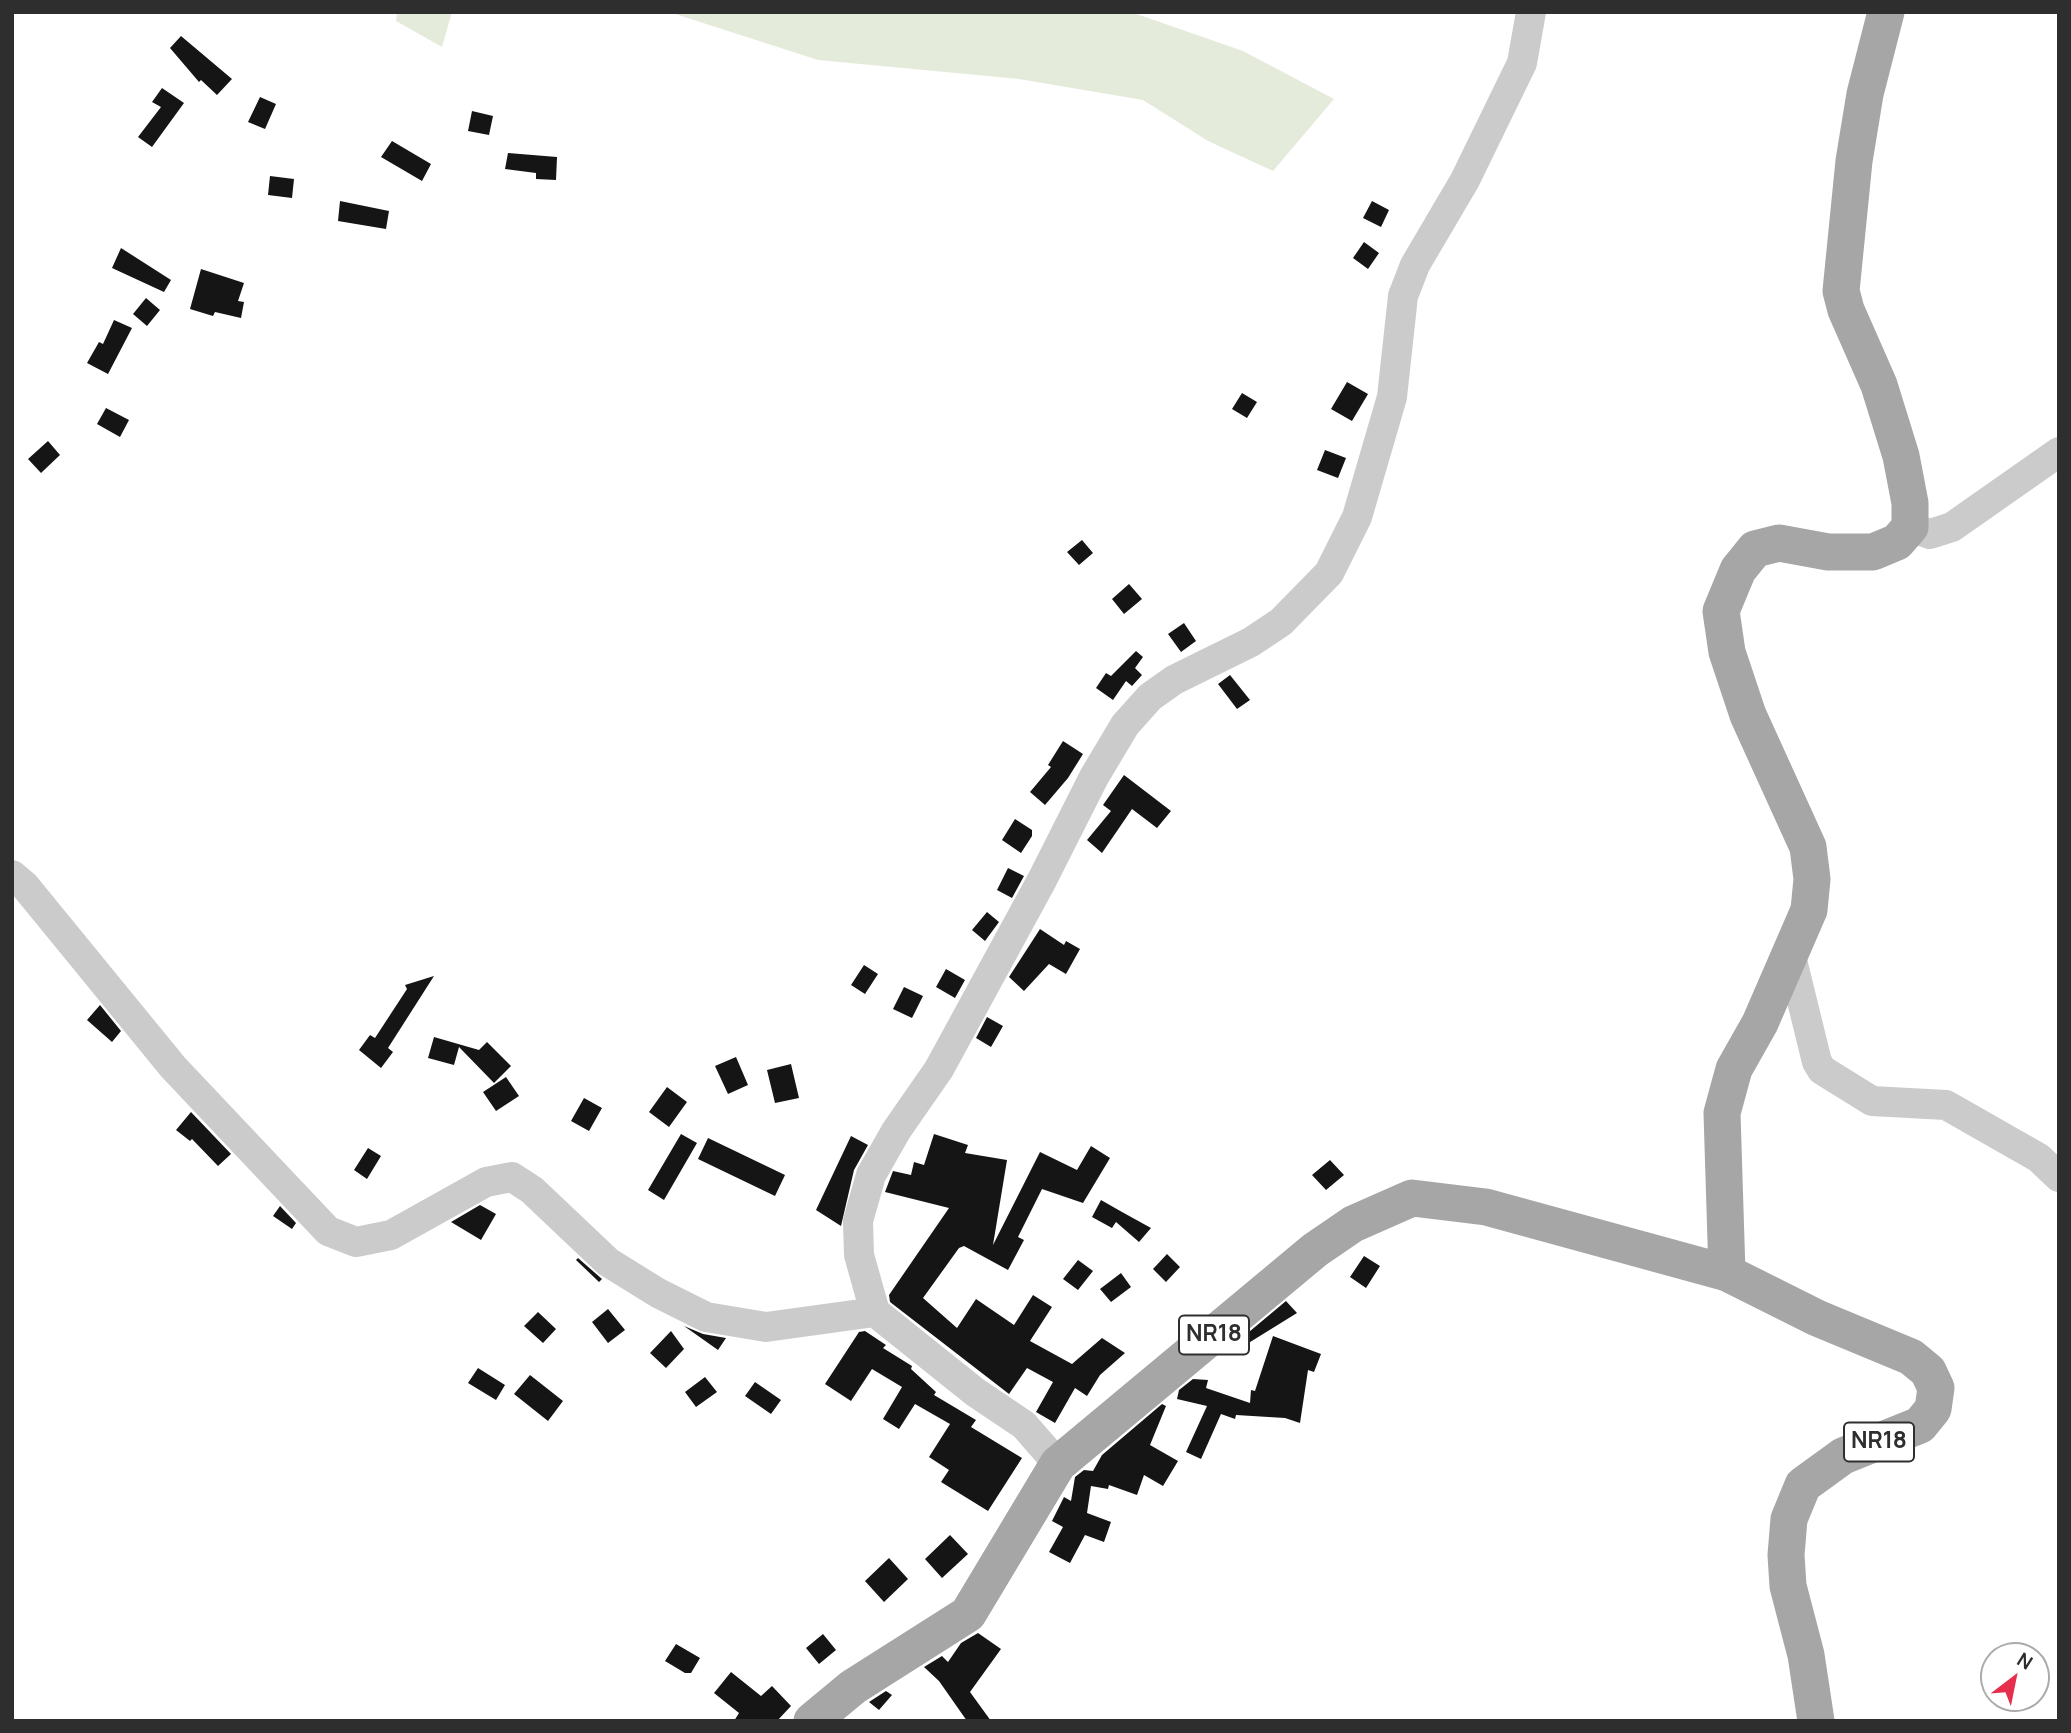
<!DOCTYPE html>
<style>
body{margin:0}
#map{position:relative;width:2071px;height:1733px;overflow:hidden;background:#fff;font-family:Manrope,sans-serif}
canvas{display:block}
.frame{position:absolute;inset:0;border:14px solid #2e2e2e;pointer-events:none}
.north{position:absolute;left:1980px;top:1642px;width:70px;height:70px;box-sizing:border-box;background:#fff;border:2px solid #ababab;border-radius:50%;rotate:32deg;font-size:19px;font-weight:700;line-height:28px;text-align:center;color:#2e2e2e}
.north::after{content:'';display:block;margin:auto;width:24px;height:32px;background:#e62e4d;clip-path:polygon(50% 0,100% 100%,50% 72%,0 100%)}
</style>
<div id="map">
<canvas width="2071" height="1733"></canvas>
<div class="frame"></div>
<div class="north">N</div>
</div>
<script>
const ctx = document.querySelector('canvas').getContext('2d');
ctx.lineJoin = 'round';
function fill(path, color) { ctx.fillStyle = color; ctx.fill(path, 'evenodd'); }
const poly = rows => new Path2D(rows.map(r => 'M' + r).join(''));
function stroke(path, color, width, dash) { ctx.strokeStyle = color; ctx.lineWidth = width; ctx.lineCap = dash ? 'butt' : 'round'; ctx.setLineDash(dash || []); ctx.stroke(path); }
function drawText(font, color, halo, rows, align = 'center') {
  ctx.font = font + ' Manrope,sans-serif'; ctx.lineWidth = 7; ctx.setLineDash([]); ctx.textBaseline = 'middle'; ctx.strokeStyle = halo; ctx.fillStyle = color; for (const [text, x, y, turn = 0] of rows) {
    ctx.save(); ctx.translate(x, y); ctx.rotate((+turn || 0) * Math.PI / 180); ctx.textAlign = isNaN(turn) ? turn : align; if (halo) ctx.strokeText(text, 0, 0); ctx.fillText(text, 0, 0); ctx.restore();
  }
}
fill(poly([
 [397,12,452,12,442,47,396,21],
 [669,12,1131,12,1243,51,1334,99,1273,171,1208,141,1143,100,1019,79,818,60]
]), '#e5ebdb');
fill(poly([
 [181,36,232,79,217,95,201,80,199,82,170,48],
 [162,88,184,103,152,147,138,137,161,107,152,102],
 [260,97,276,104,265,129,248,122],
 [472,111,493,116,489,135,468,131],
 [392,141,431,164,422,181,381,157],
 [508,153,557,157,556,180,536,179,536,173,505,169],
 [270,176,294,179,292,198,268,195],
 [340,201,389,211,386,229,338,221],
 [1372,201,1389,210,1381,227,1363,218],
 [1364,242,1379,253,1368,269,1353,258],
 [121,248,171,280,164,292,112,268],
 [201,269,244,283,238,301,244,302,241,318,215,312,213,316,190,309],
 [146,298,160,310,147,326,133,314],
 [114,320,132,328,108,374,87,363,99,342,103,344],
 [1347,382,1368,394,1352,421,1331,409],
 [1242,393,1257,402,1247,418,1232,409],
 [106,408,129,420,120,437,97,424],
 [48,441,60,455,41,473,28,459],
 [1325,450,1346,458,1338,478,1317,470],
 [1082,540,1093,553,1079,565,1067,552],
 [1129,584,1142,599,1124,614,1112,599],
 [1184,623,1196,641,1181,652,1168,634],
 [1136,651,1143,657,1135,668,1142,675,1132,686,1126,681,1113,700,1096,688,1106,673,1111,676],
 [1230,675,1250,700,1237,709,1218,684],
 [1063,741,1083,754,1068,778,1045,805,1030,792,1051,767,1048,765],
 [1124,775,1171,811,1157,828,1132,809,1102,853,1087,840,1111,811,1103,805],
 [1015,819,1032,830,1032,836,1021,853,1002,840],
 [1008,868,1024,876,1012,898,997,890],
 [987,912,999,922,985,941,972,930],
 [1040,929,1064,945,1066,941,1080,949,1066,974,1049,964,1024,991,1009,977],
 [864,965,878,974,865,994,851,985],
 [946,969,965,980,955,998,936,987],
 [434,976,388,1048,393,1052,381,1068,359,1050,370,1035,375,1038,407,989,405,985],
 [904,987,923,996,912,1018,893,1009],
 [100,1005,121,1031,112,1042,87,1020],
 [987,1017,1003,1026,991,1047,976,1038],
 [434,1037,479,1050,487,1042,511,1066,494,1083,459,1047,454,1065,428,1058],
 [736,1057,748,1085,728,1094,715,1066],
 [791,1064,799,1098,775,1103,767,1070],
 [506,1077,519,1096,496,1111,483,1092],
 [667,1087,687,1102,669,1127,649,1112],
 [584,1098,602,1108,589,1131,571,1121],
 [191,1112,231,1154,218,1166,192,1139,190,1141,176,1130],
 [681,1134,697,1143,664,1200,648,1190],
 [934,1134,968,1145,965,1153,1007,1160,993,1245,1040,1152,1077,1170,1091,1146,1110,1158,1083,1203,1042,1189,1018,1237,1024,1240,1008,1270,964,1246,959,1248,923,1298,957,1328,976,1299,1014,1325,1033,1295,1052,1307,1030,1341,1072,1364,1102,1338,1125,1353,1100,1375,1087,1396,1075,1388,1055,1423,1036,1412,1053,1382,1027,1368,1009,1394,890,1302,889,1295,949,1208,885,1192,893,1171,911,1175,914,1162,924,1165],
 [851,1136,868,1145,854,1170,841,1226,816,1210],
 [708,1138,785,1175,775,1196,698,1159],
 [368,1148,381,1156,367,1179,354,1170],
 [1330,1160,1344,1175,1326,1190,1312,1175],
 [1101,1200,1122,1212,1151,1228,1139,1242,1116,1222,1112,1228,1092,1217],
 [480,1205,496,1214,481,1240,451,1222],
 [280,1206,296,1223,292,1229,273,1216],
 [1167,1254,1180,1267,1166,1282,1153,1269],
 [1364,1256,1380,1266,1366,1288,1350,1277],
 [578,1258,602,1279,599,1282,576,1260],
 [1078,1260,1093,1271,1078,1290,1063,1279],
 [1121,1273,1131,1287,1111,1302,1100,1289],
 [1286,1301,1297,1313,1234,1352,1231,1347],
 [608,1309,625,1330,608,1343,592,1322],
 [538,1312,556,1329,543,1343,524,1326],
 [684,1326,703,1334,726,1338,718,1350],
 [671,1331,684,1349,666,1368,650,1353],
 [865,1331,886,1345,883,1348,912,1366,911,1369,936,1392,934,1395,976,1420,971,1427,1022,1458,988,1511,941,1482,949,1470,929,1457,950,1424,915,1404,899,1429,883,1419,902,1387,872,1369,851,1401,825,1384,859,1332],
 [1273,1336,1321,1354,1314,1372,1308,1370,1300,1423,1285,1418,1236,1415,1235,1419,1221,1414,1201,1459,1186,1452,1207,1406,1177,1399,1179,1390,1193,1379,1208,1380,1206,1388,1250,1403,1251,1390,1255,1391],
 [478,1368,505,1385,496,1400,468,1383],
 [530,1375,563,1401,548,1421,514,1394],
 [705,1377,717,1392,696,1407,685,1392],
 [755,1382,781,1400,771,1414,745,1396],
 [1162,1404,1166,1406,1150,1445,1178,1461,1163,1486,1144,1475,1137,1495,1109,1485,1108,1489,1091,1486,1087,1513,1111,1522,1104,1542,1085,1535,1070,1563,1049,1552,1063,1527,1052,1521,1064,1497,1071,1501,1075,1477,1084,1470,1093,1471,1102,1455],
 [950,1535,968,1554,942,1578,925,1559],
 [889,1558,908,1579,884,1602,865,1581],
 [978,1633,1001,1649,970,1692,991,1721,967,1721,939,1681,924,1667,942,1656,948,1662,961,1643],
 [823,1634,836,1650,819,1664,806,1648],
 [676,1644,700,1658,691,1673,685,1673,665,1661],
 [731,1672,761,1696,772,1686,791,1706,777,1721,734,1721,739,1713,714,1693],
 [886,1691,892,1695,879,1710,869,1702]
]), '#151515');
stroke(poly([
 [1910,527,1930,534,1952,527,2059,452],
 [12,875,25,886,173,1067,328,1231,356,1242,391,1235,486,1182,512,1177,532,1190,608,1262,658,1293,706,1317,766,1327,875,1312],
 [1790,952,1817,1062,1822,1070,1872,1101,1946,1105,2039,1158,2059,1177],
 [1058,1464,1024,1425,975,1392,875,1312,859,1255,858,1221,871,1175,896,1131,939,1069,1042,880,1094,777,1125,725,1150,697,1174,680,1251,642,1281,622,1329,573,1357,517,1392,397,1403,296,1415,265,1465,180,1522,63,1531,12]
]), '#cbcbcb', 30);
stroke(poly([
 [1727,1273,1722,1113,1734,1069,1760,1023,1809,910,1812,879,1808,847,1748,715,1727,652,1721,611,1738,570,1755,549,1779,543,1828,552,1873,552,1897,542,1910,527,1910,503,1901,456,1879,385,1846,310,1841,291,1854,161,1865,94,1886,12],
 [812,1721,853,1687,968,1614,1058,1464,1315,1250,1353,1224,1412,1198,1486,1207,1727,1273,1817,1318,1911,1357,1928,1371,1936,1388,1933,1409,1920,1425,1843,1456,1803,1485,1789,1519,1786,1555,1788,1586,1806,1655,1816,1721]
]), '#a6a6a6', 37);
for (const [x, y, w] of [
 [1214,1335,70],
 [1879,1442,70]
]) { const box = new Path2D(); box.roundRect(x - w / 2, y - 19.5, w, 39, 5); ctx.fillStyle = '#fff'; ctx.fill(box); stroke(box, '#2e2e2e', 2); }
drawText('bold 23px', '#2e2e2e', null, [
 ["NR18",1214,1335],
 ["NR18",1879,1442]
]);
</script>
